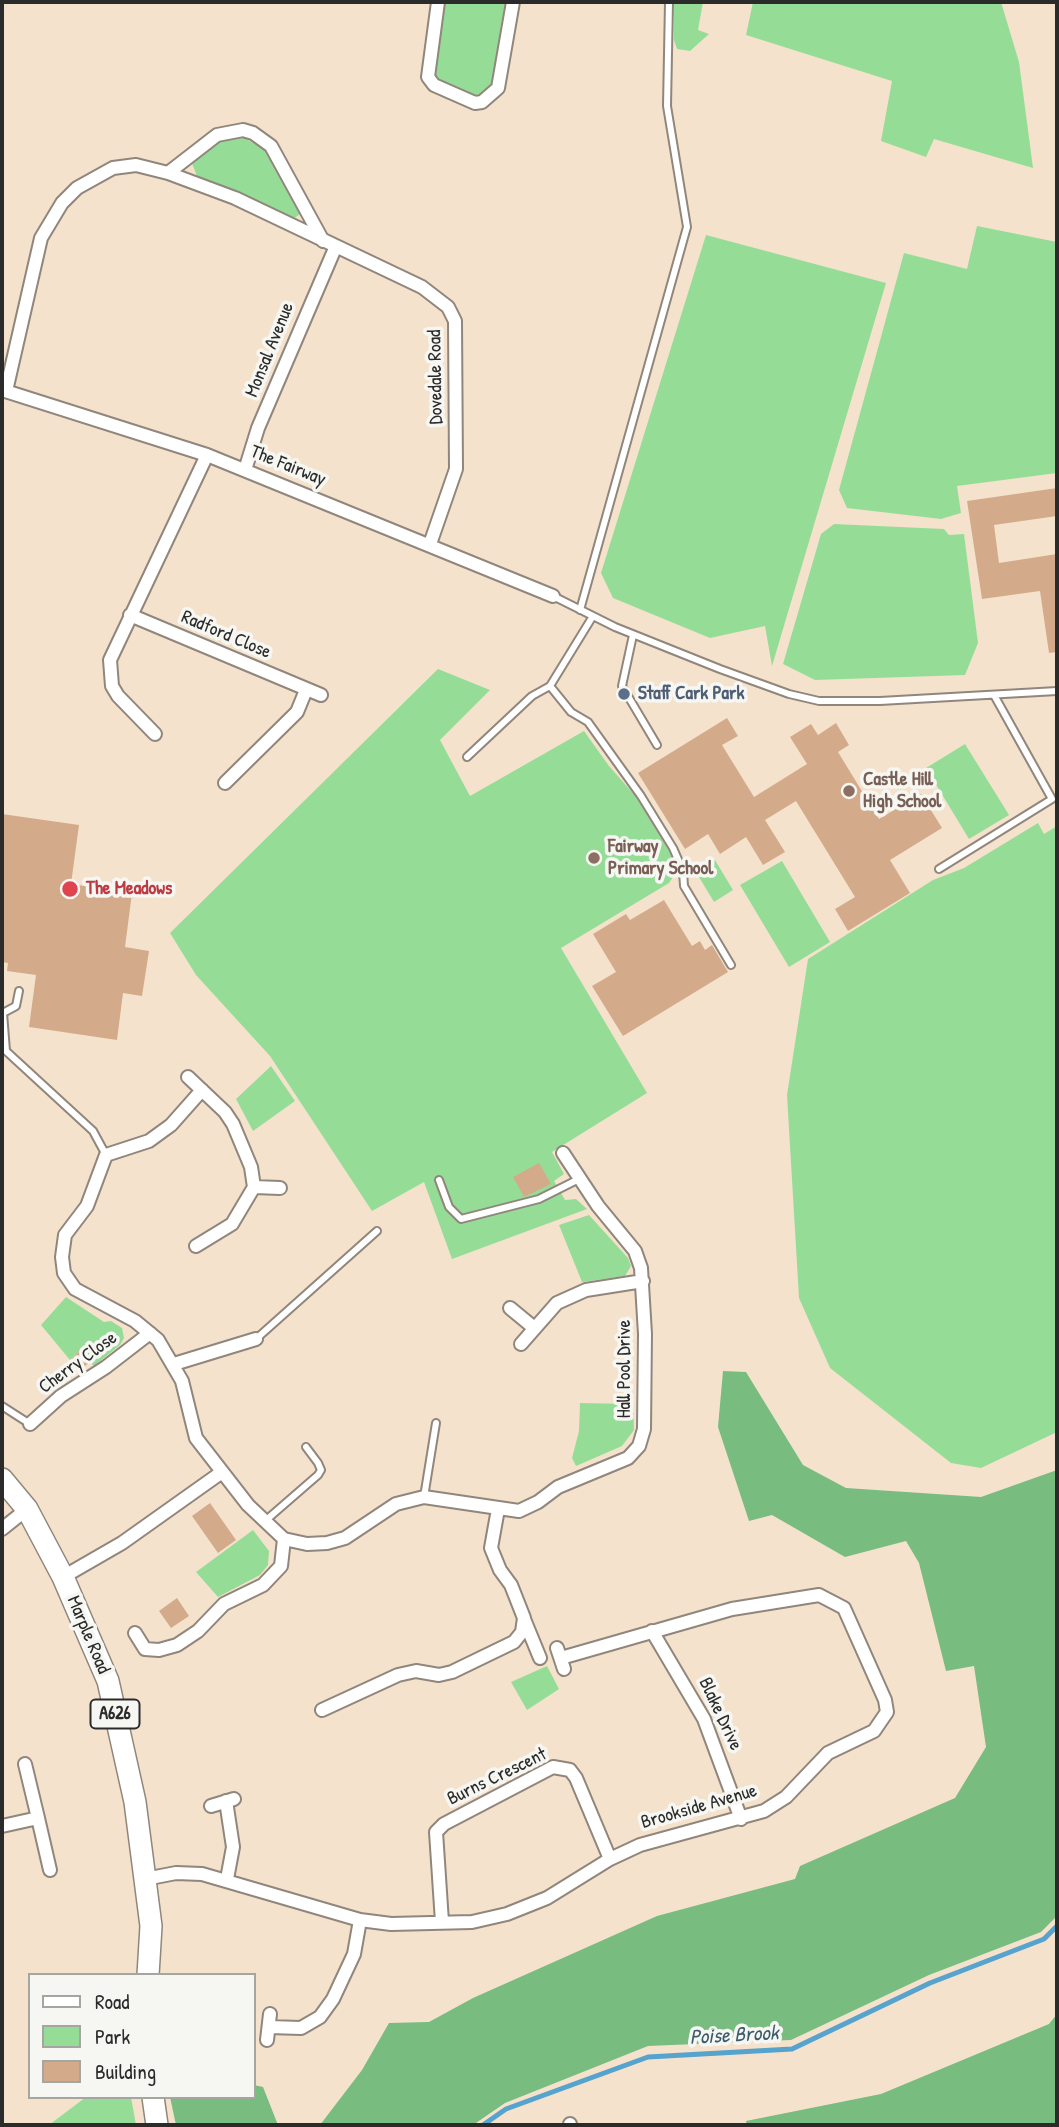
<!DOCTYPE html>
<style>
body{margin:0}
#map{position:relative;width:1059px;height:2127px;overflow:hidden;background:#f5e2cc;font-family:"Patrick Hand",sans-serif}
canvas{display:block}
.frame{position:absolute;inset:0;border:4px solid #2b2b2b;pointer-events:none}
.legend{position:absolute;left:28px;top:1973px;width:228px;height:126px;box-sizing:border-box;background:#f6f6f2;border:2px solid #a5a5a2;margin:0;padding:9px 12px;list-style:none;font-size:21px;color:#2b2b2b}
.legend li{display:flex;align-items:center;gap:14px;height:35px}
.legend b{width:35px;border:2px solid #a5a5a2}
</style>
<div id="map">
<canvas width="1059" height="2127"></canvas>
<div class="frame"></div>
<ul class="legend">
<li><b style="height:9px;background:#fff"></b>Road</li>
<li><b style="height:19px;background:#95dd97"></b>Park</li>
<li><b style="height:19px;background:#d3ab8b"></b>Building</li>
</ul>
</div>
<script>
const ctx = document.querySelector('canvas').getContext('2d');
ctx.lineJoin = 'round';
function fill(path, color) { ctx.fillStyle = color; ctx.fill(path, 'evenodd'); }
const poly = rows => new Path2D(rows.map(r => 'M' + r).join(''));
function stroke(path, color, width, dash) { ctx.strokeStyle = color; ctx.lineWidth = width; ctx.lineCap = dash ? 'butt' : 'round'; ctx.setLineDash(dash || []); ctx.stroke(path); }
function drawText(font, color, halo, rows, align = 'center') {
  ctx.font = font + ' "Patrick Hand",sans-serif'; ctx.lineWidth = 7; ctx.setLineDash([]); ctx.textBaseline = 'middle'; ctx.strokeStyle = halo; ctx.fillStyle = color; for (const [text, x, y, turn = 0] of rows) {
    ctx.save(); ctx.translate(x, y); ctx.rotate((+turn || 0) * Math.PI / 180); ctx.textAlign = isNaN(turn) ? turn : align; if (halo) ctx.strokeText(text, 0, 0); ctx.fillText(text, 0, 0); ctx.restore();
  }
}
fill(poly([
 [438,2,513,2,498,88,482,102,434,85],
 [674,2,703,2,698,30,709,34,690,51,677,49,674,40],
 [753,2,1001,2,1019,62,1033,168,934,139,926,157,881,141,892,81,746,35],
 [241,136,269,152,303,212,293,219,197,176,191,161,215,141],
 [977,226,1057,242,1057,473,957,486,961,513,941,519,847,508,839,490,904,253,967,269],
 [706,235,886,283,772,666,765,626,710,638,613,598,601,573],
 [834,524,944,529,949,535,964,534,978,643,965,675,815,680,783,664,821,534],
 [438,669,490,690,440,740,470,796,584,731,609,766,639,800,676,860,677,871,669,883,561,948,647,1093,552,1152,564,1174,554,1181,565,1200,576,1199,587,1209,452,1259,424,1182,372,1211,270,1056,196,975,170,933],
 [965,744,1009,815,969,839,926,768],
 [1038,823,1044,834,1057,826,1057,1432,981,1468,951,1463,830,1368,799,1298,787,1095,808,959,933,880,964,868],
 [715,860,733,890,714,902,696,872],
 [782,861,830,942,789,967,740,885],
 [271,1066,295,1101,253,1131,236,1099],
 [589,1215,628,1258,631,1266,625,1276,582,1282,559,1225],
 [66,1297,104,1322,111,1321,122,1328,124,1338,120,1345,94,1366,80,1351,70,1360,41,1325],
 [580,1403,633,1404,634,1430,622,1446,576,1466,572,1458,579,1431],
 [253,1530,269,1551,268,1565,260,1575,218,1597,196,1572],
 [547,1666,559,1689,527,1710,511,1682],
 [86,2097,131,2097,136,2125,49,2125]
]), '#95dd97');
fill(poly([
 [723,1371,746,1372,803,1465,846,1488,981,1497,1057,1470,1057,1916,1041,1932,929,1975,791,2040,648,2046,505,2103,473,2125,320,2125,362,2070,389,2023,429,2022,473,1998,657,1916,795,1879,800,1866,955,1798,986,1747,974,1666,946,1671,919,1563,906,1541,845,1557,772,1515,749,1521,718,1427],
 [1057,2014,1057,2125,747,2125,746,2121,881,2094,1049,2024],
 [254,2085,263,2087,278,2125,176,2125,170,2097,254,2097]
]), '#78bc80');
stroke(poly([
 [483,2125,506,2109,648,2057,792,2049,930,1983,1044,1939,1057,1926]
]), '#56a3ce', 5);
fill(poly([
 [1057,488,1057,516,994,525,999,563,1057,554,1057,652,1049,653,1040,591,982,599,967,501],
 [727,718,738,736,722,745,754,797,807,764,790,737,811,724,818,735,836,723,849,745,838,752,879,819,921,794,942,828,890,860,910,893,848,931,835,909,855,897,796,801,765,820,785,852,763,865,746,837,720,854,708,834,685,849,638,773],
 [2,814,79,825,71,884,132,893,125,947,149,951,142,996,123,993,117,1040,29,1027,36,975,7,971,8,963,2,962],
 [664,900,692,946,700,941,705,950,712,945,728,972,623,1036,592,986,616,972,593,934,626,914,630,920],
 [539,1163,551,1184,524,1197,513,1177],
 [80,1351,90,1362,79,1371,70,1360],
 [210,1503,236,1540,218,1553,192,1516],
 [177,1598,189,1616,171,1628,159,1611]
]), '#d3ab8b');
const lane = poly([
 [553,596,615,627,720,669,789,694,819,701,880,701,1057,691],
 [580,610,687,227,667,106,669,2],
 [593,616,550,686,571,712,588,722,641,796,673,848,683,871,684,886,731,965],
 [633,635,622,686,657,745],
 [467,757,532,696,550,686],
 [939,869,1052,799,994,695],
 [19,991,16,1006,3,1013,6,1051,93,1131,106,1155],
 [439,1180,449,1207,461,1219,539,1199,579,1179],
 [256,1339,377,1231],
 [2,1406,30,1424],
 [424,1497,436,1423],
 [265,1521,318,1475,321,1470,318,1463,306,1447]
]);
const street = poly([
 [438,2,428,77,434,85,475,103,482,102,498,88,513,2],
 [168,173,217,135,243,130,253,133,271,146,323,241],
 [2,390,207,455,553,596],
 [6,391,41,238,62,203,77,188,113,168,136,165,168,173,235,198,422,287,448,307,455,321,456,469,430,544],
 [245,470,258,428,336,246],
 [130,615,321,695],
 [155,734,118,696,112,686,110,660,207,455],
 [225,783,297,712,306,690],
 [188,1077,225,1112,233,1124,251,1167,254,1187,280,1188],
 [202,1090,171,1125,149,1141,106,1155,87,1206,65,1235,62,1257,64,1273,75,1289,135,1321,158,1340,182,1381,196,1438,248,1505,284,1539,307,1544,327,1543,345,1538,396,1504,424,1497,519,1511,538,1502,558,1487,628,1458,639,1446,644,1429,645,1334,641,1268,635,1251,598,1206,563,1153],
 [196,1246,232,1224,254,1187],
 [510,1308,533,1327],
 [521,1344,557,1303,586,1290,643,1281],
 [174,1364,256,1339],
 [30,1424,61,1396,106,1367,150,1333],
 [2,1529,27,1509],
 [63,1577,122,1543,222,1472],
 [524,1619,540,1658],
 [652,1631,704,1719,741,1819],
 [135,1633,145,1649,159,1650,177,1645,198,1631,224,1604,263,1585,281,1566,284,1539],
 [557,1648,564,1669],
 [322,1710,398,1675,416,1671,439,1675,452,1672,514,1642,522,1632,524,1618,511,1585,500,1570,491,1548,498,1509],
 [25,1764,38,1818],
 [226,1801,233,1847,227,1879],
 [211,1806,234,1799],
 [2,1826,38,1818,50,1870],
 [145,1879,176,1873,202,1874,360,1920,391,1924,472,1922,507,1914,547,1898,610,1859,640,1845,764,1811,786,1797,828,1753,874,1731,887,1712,885,1700,844,1608,819,1595,732,1609,561,1658],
 [442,1922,436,1832,444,1824,553,1767,570,1770,576,1778,610,1859],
 [269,2027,301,2028,320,2017,333,1999,354,1954,360,1920],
 [267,2040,270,2014],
 [570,2124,570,2125]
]);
const primary = poly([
 [2,1479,27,1509,63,1577,108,1681,135,1802,151,1926,148,1975],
 [153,2097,157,2125]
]);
stroke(lane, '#90867c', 10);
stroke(street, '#90867c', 16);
stroke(primary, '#90867c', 24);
stroke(lane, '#fff', 6);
stroke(street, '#fff', 12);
stroke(primary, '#fff', 21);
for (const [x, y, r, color] of [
 [624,694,7,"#5c6f8a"],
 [849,791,7,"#8d6e63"],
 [594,858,7,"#8d6e63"],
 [70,889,9,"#e0444e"]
]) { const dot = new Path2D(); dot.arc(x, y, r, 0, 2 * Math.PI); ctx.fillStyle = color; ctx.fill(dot); stroke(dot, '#f6f6f2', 2.5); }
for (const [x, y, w] of [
 [115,1714,49]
]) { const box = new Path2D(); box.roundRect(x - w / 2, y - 14.5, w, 29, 5); ctx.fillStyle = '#f6f6f2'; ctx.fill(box); stroke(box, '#2b2b2b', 2); }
drawText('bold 18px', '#2b2b2b', null, [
 ["A626",115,1714]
]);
drawText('19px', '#2b2b2b', '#f6f6f2', [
 ["Monsal Avenue",270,350,-68],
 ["Dovedale Road",436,377,-91],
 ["The Fairway",288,466,22],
 ["Radford Close",226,635,23],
 ["Cherry Close",78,1363,-36],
 ["Hall Pool Drive",625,1369,-90],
 ["Marple Road",88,1635,67],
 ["Blake Drive",720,1714,65],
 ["Burns Crescent",497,1777,-26],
 ["Brookside Avenue",699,1807,-16]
]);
drawText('bold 19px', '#4e5e75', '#f6f6f2', [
 ["Staff Cark Park",638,694]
], 'left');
drawText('bold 19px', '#785e54', '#f6f6f2', [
 ["Castle Hill",863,780],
 ["High School",863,802],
 ["Fairway",608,847],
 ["Primary School",608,869]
], 'left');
drawText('bold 19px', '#be3a42', '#f6f6f2', [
 ["The Meadows",86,889]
], 'left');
drawText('italic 21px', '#3c5b6c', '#f6f6f2', [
 ["Poise Brook",734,2036,-3]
]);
</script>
